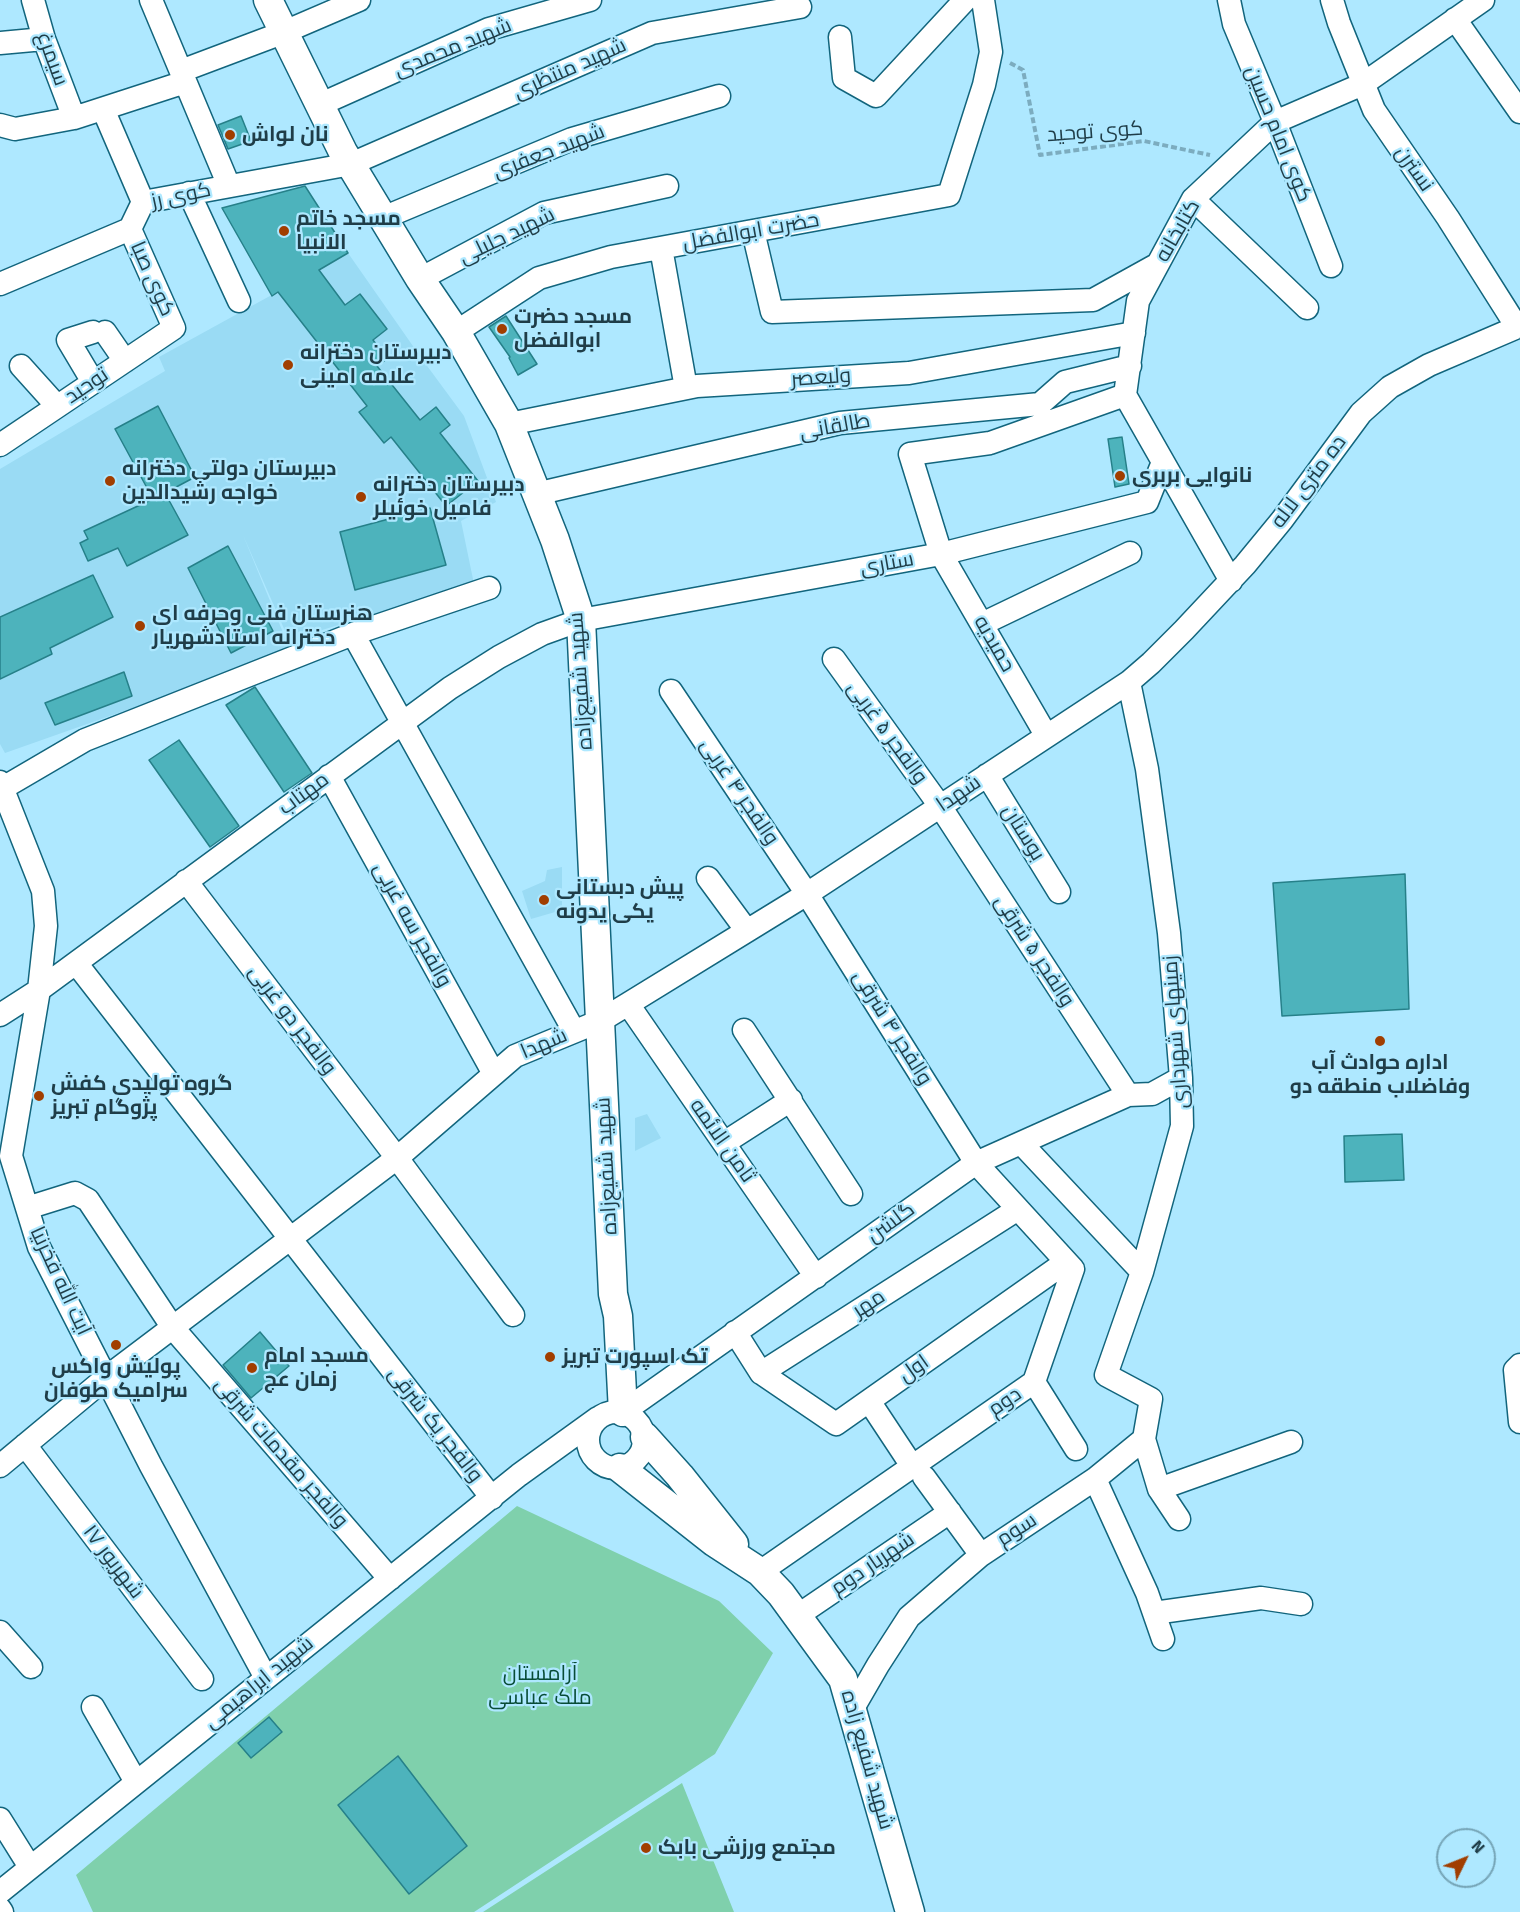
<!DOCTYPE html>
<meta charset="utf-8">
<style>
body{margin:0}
#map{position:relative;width:1520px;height:1912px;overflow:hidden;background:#aee8ff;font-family:"Fira Sans",sans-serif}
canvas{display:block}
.north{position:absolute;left:1436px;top:1828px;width:60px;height:60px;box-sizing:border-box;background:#aee8ff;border:2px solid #75a4b6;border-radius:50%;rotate:47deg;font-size:16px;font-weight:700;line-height:24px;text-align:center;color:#1f3d48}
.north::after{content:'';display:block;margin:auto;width:21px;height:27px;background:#a13e00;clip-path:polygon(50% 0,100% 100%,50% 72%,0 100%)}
</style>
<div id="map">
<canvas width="1520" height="1912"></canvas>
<div class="north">N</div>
</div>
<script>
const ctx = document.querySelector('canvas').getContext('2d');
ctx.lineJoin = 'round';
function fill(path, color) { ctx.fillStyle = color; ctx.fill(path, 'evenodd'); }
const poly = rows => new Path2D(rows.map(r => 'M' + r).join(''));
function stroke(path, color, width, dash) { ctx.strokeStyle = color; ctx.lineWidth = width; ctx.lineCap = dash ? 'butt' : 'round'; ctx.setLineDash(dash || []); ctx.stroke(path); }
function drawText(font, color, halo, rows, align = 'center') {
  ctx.font = font + ' "Fira Sans",Cairo,sans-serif'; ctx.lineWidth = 4.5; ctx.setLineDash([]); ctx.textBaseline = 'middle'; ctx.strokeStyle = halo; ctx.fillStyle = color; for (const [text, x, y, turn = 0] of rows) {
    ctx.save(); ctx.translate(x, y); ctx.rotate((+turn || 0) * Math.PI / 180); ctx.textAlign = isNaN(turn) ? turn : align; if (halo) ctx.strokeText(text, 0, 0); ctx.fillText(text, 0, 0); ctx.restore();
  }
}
fill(poly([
 [348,253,422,359,464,416,496,502,461,521,474,584,289,640,243,535,291,652,5,753,0,744,0,469,165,371,159,357],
 [562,867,562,910,531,919,522,891,545,881,547,870],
 [647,1114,661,1138,635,1151,635,1118]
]), '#9adbf4');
fill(poly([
 [517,1506,719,1601,773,1653,715,1754,474,1912,93,1912,76,1875],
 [682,1783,734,1912,483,1912]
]), '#7fd0ac');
const building = poly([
 [241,116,251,141,228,149,218,125,241,116],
 [305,186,348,253,319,270,345,305,360,294,387,329,373,340,387,359,377,366,420,420,436,407,450,425,440,433,478,481,446,506,391,437,384,443,359,412,367,406,278,292,272,296,222,208,305,186],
 [506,316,537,364,518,375,509,358,510,357,489,327,506,316],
 [158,406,195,477,165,493,188,535,127,566,118,548,88,561,80,543,88,539,84,531,153,499,115,429,158,406],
 [1122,437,1129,484,1115,487,1108,439,1122,437],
 [430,508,446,565,355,590,340,532,430,508],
 [228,546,273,631,231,653,188,568,228,546],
 [93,575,113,617,50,648,52,654,0,679,0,617,93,575],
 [124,672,132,696,55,725,45,703,124,672],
 [255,687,312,773,284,792,226,705,255,687],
 [179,740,239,826,210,847,149,760,179,740],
 [1405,874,1409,1009,1282,1016,1273,883,1405,874],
 [1402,1134,1404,1180,1345,1182,1344,1136,1402,1134],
 [260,1332,289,1366,251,1398,223,1365,260,1332],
 [269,1717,282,1732,251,1758,238,1743,269,1717],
 [398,1756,467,1846,409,1894,338,1805,398,1756]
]);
fill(building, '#4db3bc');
stroke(building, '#268089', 1.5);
const minor = poly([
 [33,0,44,39,74,118],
 [151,0,229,186],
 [1229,0,1234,24,1275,122,1331,266],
 [1332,0,1339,23,1374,110,1448,218,1517,327],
 [1455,19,1520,112],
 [840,37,844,78,876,96,965,0],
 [0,43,44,39],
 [181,71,282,33,359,0],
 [319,105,489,29,590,0],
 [103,109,143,202],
 [0,125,15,129,74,118,185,82],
 [189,193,239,301],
 [1193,199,1307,308],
 [383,218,572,139,719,96],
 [753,231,772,312,1093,300,1158,264],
 [661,248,686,388],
 [420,279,544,213,667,186],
 [0,284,130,229,143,202,351,164,652,33,800,7],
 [105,332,125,361],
 [456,332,539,278,611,257,949,195,984,85,991,52,983,0],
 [21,366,57,406],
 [93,382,68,340,93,332],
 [509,424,697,386,909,373,1134,333],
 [0,445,174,328,130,229],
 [536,494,840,423,1040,404,1065,382,1130,366],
 [1231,581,1125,395,1138,301,1193,199,1275,122,1363,84,1483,0],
 [982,624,1130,553],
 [353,634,574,1031],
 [834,659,940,806,1128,1095],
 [671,691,807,894,976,1163,1073,1269,1034,1382,760,1572],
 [1046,735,941,554,910,454,990,443,1125,395],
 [987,775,1059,892],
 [329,776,494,1074],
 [0,782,43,891,46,926,39,990,11,1156,39,1247,151,1466,266,1678],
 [3,788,85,740,353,634,489,588],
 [708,878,747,931],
 [186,881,397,1158,513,1315],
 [76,963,492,1498],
 [628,1004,816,1277],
 [0,1015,39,990,450,688,499,657,542,634,581,620,941,554,1147,502,1163,462],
 [744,1030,851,1194],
 [724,1143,791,1100],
 [1021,1143,1142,1272],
 [27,1208,75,1193,88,1200,173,1328,390,1579],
 [735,1332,761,1373,1018,1209],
 [1520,1365,1515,1370,1520,1422],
 [761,1373,836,1424,1066,1262],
 [1034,1382,1076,1449],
 [869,1401,912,1466],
 '588 1440a28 28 0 1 1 56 0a28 28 0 1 1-56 0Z',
 [623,1412,976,1163,1128,1095,1152,1094,1181,1078],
 [1144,1439,1159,1489,1179,1519],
 [25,1445,202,1679],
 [0,1466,107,1377,397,1158,515,1056,600,1021,628,1004,807,894,1129,682,1151,663,1184,630,1245,565,1282,520,1361,413,1390,387,1429,365,1520,326],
 [924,1477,981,1555],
 [1095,1479,1147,1593,1163,1639],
 [1159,1489,1291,1442],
 [1154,1613,1261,1598,1301,1604],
 [797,1616,950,1512],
 [0,1632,31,1667],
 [93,1707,136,1782],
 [852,1710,878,1665,909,1617,981,1555,1095,1479,1144,1439,1151,1399,1106,1375,1142,1272,1182,1126,1181,1078,1169,933,1147,769,1129,682],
 [0,1819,30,1867],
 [0,1892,519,1475,598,1418],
 [0,1909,2,1912]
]);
const major = poly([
 [268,0,343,152,420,279,456,332,509,424,555,540,581,620,613,1294,618,1316,623,1412],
 [645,1437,680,1476,734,1544],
 [620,1468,714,1542,760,1572,781,1594,843,1679,910,1912]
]);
stroke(minor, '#12657d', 25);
stroke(major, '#12657d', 31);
stroke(poly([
 [1010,63,1023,70,1040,155,1144,141,1210,155]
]), '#7cacbf', 4, [6, 3]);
stroke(minor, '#fff', 22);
stroke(major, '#fff', 28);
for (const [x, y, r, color] of [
 [230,135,6,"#a13e00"],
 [284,231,6,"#a13e00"],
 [502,329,6,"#a13e00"],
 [288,365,6,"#a13e00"],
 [1120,476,6,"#a13e00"],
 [110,481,6,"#a13e00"],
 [361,497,6,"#a13e00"],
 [140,626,6,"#a13e00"],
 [544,900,6,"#a13e00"],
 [1380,1041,6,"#a13e00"],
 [39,1096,6,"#a13e00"],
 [116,1345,6,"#a13e00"],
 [550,1357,6,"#a13e00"],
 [252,1368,6,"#a13e00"],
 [646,1848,6,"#a13e00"]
]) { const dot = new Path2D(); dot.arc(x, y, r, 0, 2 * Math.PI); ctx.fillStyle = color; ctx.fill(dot); stroke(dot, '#aee8ff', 2); }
drawText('21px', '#1f3d48', '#aee8ff', [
 ["شهید محمدی",453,48,-22],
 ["سیمرغ",52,59,70],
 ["شهید منتظری",570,69,-24],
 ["کوی توحید",1095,132,-4],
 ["کوی امام حسین",1278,134,68],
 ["شهید جعفری",549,152,-21],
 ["نسترن",1414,169,55],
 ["کوی رز",181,196,-12],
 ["کتابخانه",1178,231,-60],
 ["حضرت ابوالفضل",751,232,-10],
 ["شهید جلیلی",507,236,-26],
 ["کوی صبا",152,279,66],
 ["ولیعصر",821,378,-4],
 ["توحید",87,386,-34],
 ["طالقانی",835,427,-10],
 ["ده متری لاله",1309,482,-53],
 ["ستاری",887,564,-10],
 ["حمیدیه",994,644,60],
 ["شهید شفیع‌زاده",581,681,-94],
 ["والفجر ۵ غربی",887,733,54],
 ["والفجر ۴ غربی",739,792,56],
 ["مهتاب",304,794,-36],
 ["شهدا",959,794,-34],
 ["بوستان",1023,833,58],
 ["والفجر سه غربی",412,925,61],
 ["والفجر ۵ شرقی",1034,951,57],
 ["والفجر دو غربی",292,1020,53],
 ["والفجر ۴ شرقی",892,1028,58],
 ["زمینهای شهرداری",1176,1032,-94],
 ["شهدا",544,1044,-23],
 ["ثامن الائمه",722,1141,55],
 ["شهید شفیع‌زاده",607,1166,-93],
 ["گلشن",891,1223,-36],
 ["آیت الله فخرنیا",60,1281,65],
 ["مهر",869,1304,-33],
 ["اول",914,1369,-35],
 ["دوم",1005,1402,-34],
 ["والفجر یک شرقی",435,1425,52],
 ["والفجر مقدمات شرقی",281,1453,49],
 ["سوم",1017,1530,-33],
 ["۱۷ شهریور",113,1562,53],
 ["شهریار دوم",873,1564,-34],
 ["شهید ابراهیمی",259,1683,-39],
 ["شهید شفیع زاده",867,1760,74]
]);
drawText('bold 21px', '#1f3d48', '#aee8ff', [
 ["نان لواش",242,135],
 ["مسجد خاتم",296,219],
 ["الانبیا",296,243],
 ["مسجد حضرت",514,317],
 ["ابوالفضل",514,341],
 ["دبیرستان دخترانه",300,353],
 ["علامه امینی",300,377],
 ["دبیرستان دولتی دخترانه",122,469],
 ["خواجه رشیدالدین",122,493],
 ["نانوایی بربری",1132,476],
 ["دبیرستان دخترانه",373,485],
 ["فامیل خوئیلر",373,509],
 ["هنرستان فنی وحرفه ای",152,614],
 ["دخترانه استادشهریار",152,638],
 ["پیش دبستانی",556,888],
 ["یکی یدونه",556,912],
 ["اداره حوادث آب",1380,1063,"center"],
 ["وفاضلاب منطقه دو",1380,1087,"center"],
 ["گروه تولیدی کفش",51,1084],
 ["پژوگام تبریز",51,1108],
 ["مسجد امام",264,1356],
 ["زمان عج",264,1380],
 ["تک اسپورت تبریز",562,1357],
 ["پولیش واکس",116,1367,"center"],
 ["سرامیک طوفان",116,1391,"center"],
 ["مجتمع ورزشی بابک",658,1848]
], 'left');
drawText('21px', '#084c35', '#aee8ff', [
 ["آرامستان",540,1674],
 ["ملک عباسی",540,1698]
]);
</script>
